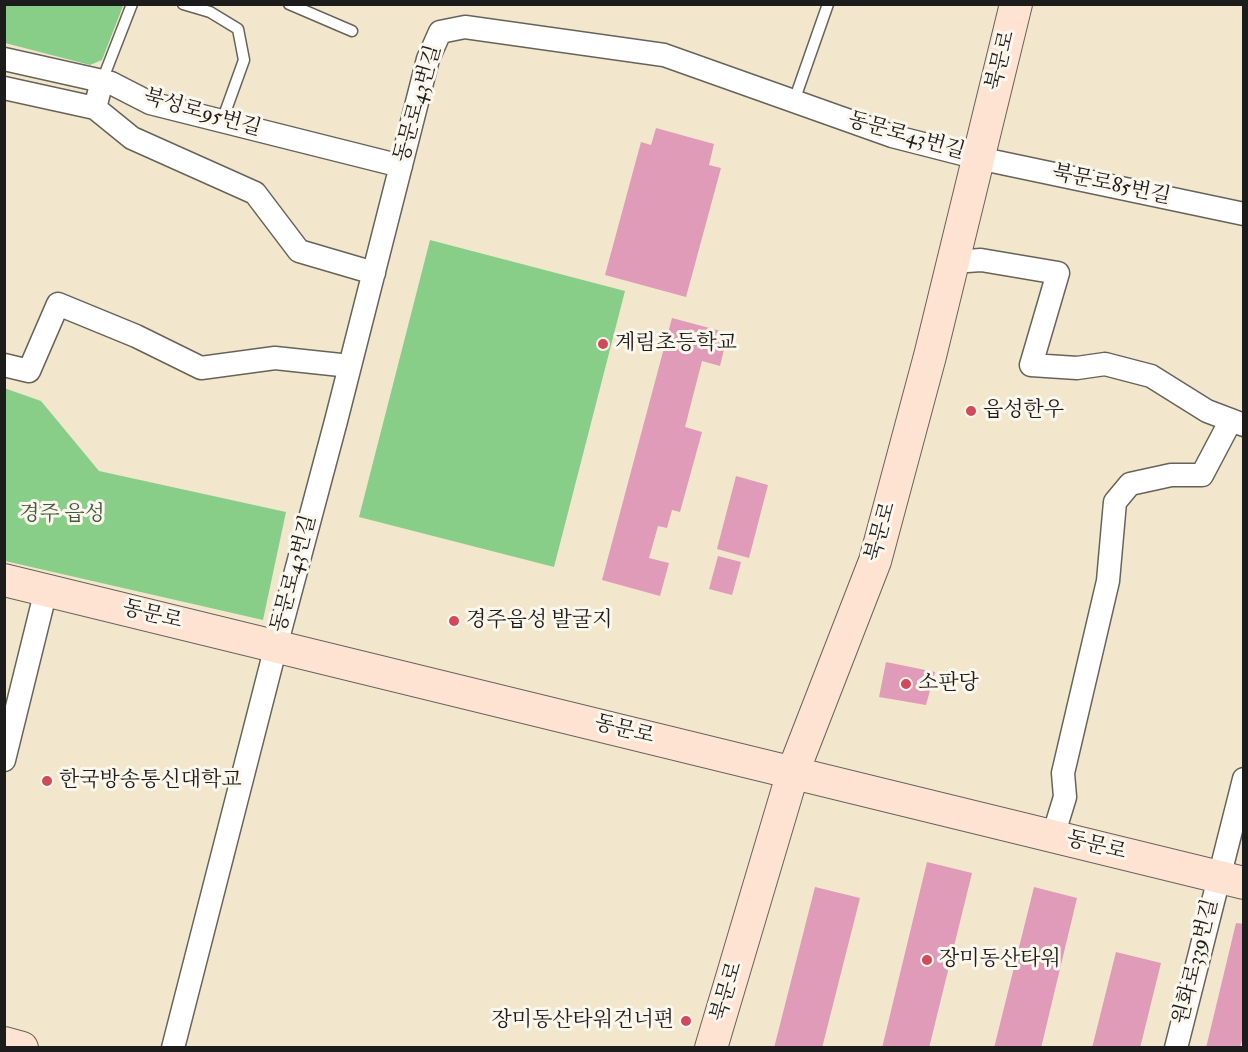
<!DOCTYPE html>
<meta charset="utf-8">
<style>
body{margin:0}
#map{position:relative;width:1248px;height:1052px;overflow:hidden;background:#f2e7cd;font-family:"IM FELL Double Pica",serif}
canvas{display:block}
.frame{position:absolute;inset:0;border:6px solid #1c1c1c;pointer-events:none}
</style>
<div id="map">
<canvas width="1248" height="1052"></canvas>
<div class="frame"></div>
</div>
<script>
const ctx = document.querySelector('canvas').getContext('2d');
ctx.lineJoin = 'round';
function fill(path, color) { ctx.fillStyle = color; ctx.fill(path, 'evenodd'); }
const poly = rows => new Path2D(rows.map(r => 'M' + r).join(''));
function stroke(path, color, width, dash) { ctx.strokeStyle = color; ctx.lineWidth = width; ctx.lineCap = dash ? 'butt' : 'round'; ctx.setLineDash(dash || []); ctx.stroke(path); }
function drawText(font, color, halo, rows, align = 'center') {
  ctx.font = font + ' "IM FELL Double Pica","Noto Serif KR",serif'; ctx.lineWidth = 6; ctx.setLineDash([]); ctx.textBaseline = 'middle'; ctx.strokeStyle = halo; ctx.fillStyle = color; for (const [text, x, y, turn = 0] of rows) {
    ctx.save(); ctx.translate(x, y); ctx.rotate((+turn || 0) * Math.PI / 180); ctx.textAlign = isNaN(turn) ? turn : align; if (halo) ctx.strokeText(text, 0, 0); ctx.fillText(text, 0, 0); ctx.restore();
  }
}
fill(poly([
 [119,4,123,6,102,60,90,65,5,43,5,5],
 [430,240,625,291,554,567,359,517],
 [4,388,41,401,99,471,286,512,263,620,5,561]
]), '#88ce89');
fill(poly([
 [656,128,714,144,709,165,721,168,686,297,605,275,641,142,651,145],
 [672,318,728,333,720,366,702,361,685,427,702,432,680,512,672,510,667,528,658,526,649,558,669,563,660,596,602,580],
 [736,476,768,485,749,558,717,549],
 [718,556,741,562,732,595,709,589],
 [886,662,935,672,926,705,879,697],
 [927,862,972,873,929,1048,882,1048],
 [815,887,860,898,822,1048,774,1048],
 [1034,887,1077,898,1041,1048,994,1048],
 [1236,923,1244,924,1244,1032,1240,1048,1206,1048],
 [1116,952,1161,963,1140,1048,1092,1048]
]), '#df9bb7');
const lane = poly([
 [183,4,210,12,238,29,244,60,222,121],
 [289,4,352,31],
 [102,81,132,4],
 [794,101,828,4]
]);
const street = poly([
 [4,59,111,83,150,103,401,166],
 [102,81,95,108,132,138,255,193,299,251,374,273],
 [4,88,95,108],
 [953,262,981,260,1058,273,1031,365,1077,368,1105,364,1151,376,1207,411,1244,425],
 [4,365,29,371,58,304,136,336,201,368,275,358,350,366],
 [4,760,46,590],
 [1053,836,1065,797,1063,773,1108,581,1115,502,1130,484,1171,475,1202,475,1231,420],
 [173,1048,276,646,336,421,428,59,440,32,465,27,664,55,892,136,978,158,1244,214],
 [1176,1048,1244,779]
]);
const secondary = poly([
 [4,580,1244,883],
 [4,1043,22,1048],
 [711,1048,793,772,875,561,930,356,1016,4]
]);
stroke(lane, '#67635a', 13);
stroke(street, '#67635a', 25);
stroke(secondary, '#67635a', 34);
stroke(lane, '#fff', 10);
stroke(street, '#fff', 22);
stroke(secondary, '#fee3d2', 32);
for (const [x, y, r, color] of [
 [603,344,6,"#d1495b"],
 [971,411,6,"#d1495b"],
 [454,621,6,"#d1495b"],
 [906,684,6,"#d1495b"],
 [47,781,6,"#d1495b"],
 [927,960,6,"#d1495b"],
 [686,1021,6,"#d1495b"]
]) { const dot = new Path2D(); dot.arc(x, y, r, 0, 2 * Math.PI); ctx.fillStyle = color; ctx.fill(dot); stroke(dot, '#fbf7ec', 2); }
drawText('21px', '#1c1c1c', '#fbf7ec', [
 ["북문로",1002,61,-76],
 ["동문로43번길",419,104,-74],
 ["북성로95번길",202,114,16],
 ["동문로43번길",906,137,16],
 ["북문로85번길",1111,186,12],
 ["북문로",882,532,-74],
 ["동문로43번길",295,574,-75],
 ["동문로",152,616,14],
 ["동문로",624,731,14],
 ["동문로",1096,847,14],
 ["원화로339번길",1197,962,-76],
 ["북문로",728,992,-73]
]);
drawText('21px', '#1c1c1c', '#fbf7ec', [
 ["계림초등학교",615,344],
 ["읍성한우",983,411],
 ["경주읍성 발굴지",466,621],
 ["소판당",918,684],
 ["한국방송통신대학교",59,781],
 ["장미동산타워",939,960],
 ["장미동산타워건너편",674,1021,"right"]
], 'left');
drawText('21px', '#425a42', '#fbf7ec', [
 ["경주 읍성",62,515]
]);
</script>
